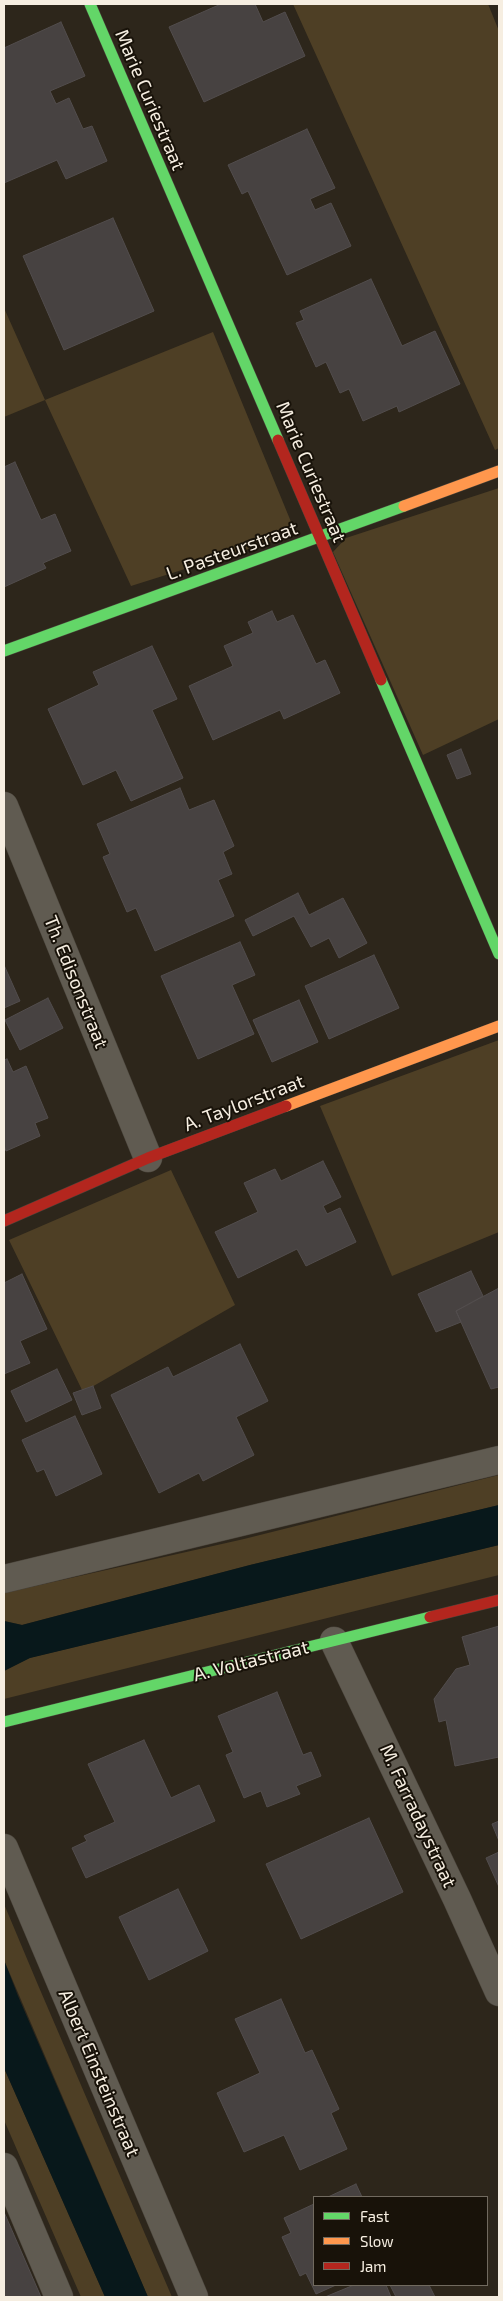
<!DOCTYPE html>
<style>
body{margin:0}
#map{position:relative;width:503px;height:2301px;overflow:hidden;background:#2d261b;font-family:"Exo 2",sans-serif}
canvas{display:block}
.frame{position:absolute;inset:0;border:5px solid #f6eee1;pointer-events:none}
.legend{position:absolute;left:313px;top:2196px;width:175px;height:90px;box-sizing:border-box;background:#181209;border:1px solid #716a5f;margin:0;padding:6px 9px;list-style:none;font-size:15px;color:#f6eee1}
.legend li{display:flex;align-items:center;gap:10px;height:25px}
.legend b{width:25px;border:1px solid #716a5f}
</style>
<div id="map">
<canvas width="503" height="2301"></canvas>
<div class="frame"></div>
<ul class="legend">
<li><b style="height:6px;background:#63d668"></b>Fast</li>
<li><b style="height:6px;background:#ff974d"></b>Slow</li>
<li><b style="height:6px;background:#b3261e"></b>Jam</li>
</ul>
</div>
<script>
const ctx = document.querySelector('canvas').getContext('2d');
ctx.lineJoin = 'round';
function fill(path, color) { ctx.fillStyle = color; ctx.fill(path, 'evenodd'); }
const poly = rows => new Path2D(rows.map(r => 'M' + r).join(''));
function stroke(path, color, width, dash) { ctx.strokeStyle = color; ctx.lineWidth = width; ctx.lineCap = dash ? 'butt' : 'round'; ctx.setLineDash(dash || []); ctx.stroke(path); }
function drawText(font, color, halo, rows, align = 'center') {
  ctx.font = font + ' "Exo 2",sans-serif'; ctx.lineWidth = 4; ctx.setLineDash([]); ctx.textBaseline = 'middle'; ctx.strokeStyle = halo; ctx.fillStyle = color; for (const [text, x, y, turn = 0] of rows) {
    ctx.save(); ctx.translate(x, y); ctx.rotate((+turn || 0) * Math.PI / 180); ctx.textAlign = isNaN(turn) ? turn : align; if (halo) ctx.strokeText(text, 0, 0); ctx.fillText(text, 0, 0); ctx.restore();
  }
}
fill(poly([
 [293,4,488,4,499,31,499,448,495,450],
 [4,308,45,400,213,332,296,534,131,586,45,400,4,417],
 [499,488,499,719,423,755,333,552,346,538],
 [499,1040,499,1232,392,1276,320,1106],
 [171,1170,235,1305,83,1392,9,1240],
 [499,1475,499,1505,250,1565,22,1625,4,1621,4,1593,244,1539],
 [499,1545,499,1575,4,1699,4,1671,29,1658],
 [4,1904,38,1985,172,2297,148,2297,4,1960],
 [4,2068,105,2297,81,2297,4,2120]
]), '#4e3f25');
fill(poly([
 [499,1505,499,1545,30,1658,4,1671,4,1621,22,1625,250,1565],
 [4,1960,18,1996,148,2297,105,2297,4,2068]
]), '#08181b');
const building = poly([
 [221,4,255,4,263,22,285,12,305,56,204,102,169,27,221,4],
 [61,22,85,76,50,91,56,104,69,98,83,129,92,126,107,161,66,179,57,160,4,183,4,48,61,22],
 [307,129,335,188,310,199,315,210,331,203,351,246,287,275,248,191,242,194,228,165,307,129],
 [113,218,154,311,64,350,23,256,113,218],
 [371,279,402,346,435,331,460,384,399,412,397,406,363,421,349,389,340,393,326,362,316,367,296,323,304,320,300,311,371,279],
 [15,462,41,520,55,514,71,551,43,563,46,568,4,587,4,467,15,462],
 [272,611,277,622,293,615,316,664,325,660,340,693,284,719,280,710,213,740,189,686,233,666,224,646,253,633,248,622,272,611],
 [152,646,177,699,152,710,183,778,131,801,116,770,83,785,48,709,99,685,93,672,152,646],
 [461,749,471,774,457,779,447,755,461,749],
 [180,788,189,810,214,800,234,846,223,852,232,874,218,880,234,916,155,951,136,908,127,912,103,857,110,854,97,824,180,788],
 [298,893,309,915,343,898,367,943,339,958,329,938,311,947,294,916,253,936,245,920,298,893],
 [240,942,255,975,232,985,254,1034,198,1059,161,976,240,942],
 [374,955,399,1008,329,1039,305,986,374,955],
 [4,965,20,1001,4,1008,4,965],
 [48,998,63,1028,20,1050,5,1020,48,998],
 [299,1000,318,1042,272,1062,253,1020,299,1000],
 [7,1059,13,1072,26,1066,48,1118,35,1123,40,1136,6,1151,4,1145,4,1060,7,1059],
 [323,1161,341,1197,323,1206,327,1214,340,1208,356,1242,306,1266,297,1249,238,1278,215,1232,258,1212,244,1183,275,1169,281,1181,323,1161],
 [471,1271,483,1296,456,1311,461,1322,436,1332,418,1294,471,1271],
 [22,1274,47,1329,20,1341,30,1363,4,1374,4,1283,22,1274],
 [499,1288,499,1387,491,1389,456,1311,499,1288],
 [240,1344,268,1401,236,1417,254,1455,203,1481,199,1473,159,1493,111,1395,168,1367,173,1377,240,1344],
 [57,1369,72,1400,26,1422,11,1391,57,1369],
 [93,1386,101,1408,82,1415,73,1393,93,1386],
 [75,1416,102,1474,56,1496,44,1469,37,1472,22,1440,75,1416],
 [499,1626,499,1757,455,1766,446,1720,439,1722,434,1699,456,1669,470,1665,462,1637,499,1626],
 [277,1692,303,1755,311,1752,321,1776,296,1786,300,1794,267,1807,261,1791,244,1798,226,1755,233,1752,218,1716,277,1692],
 [144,1740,171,1798,199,1785,215,1821,86,1878,72,1848,87,1841,84,1836,115,1822,88,1764,144,1740],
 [369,1818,403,1892,301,1939,266,1864,369,1818],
 [499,1821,499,1841,492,1824,499,1821],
 [499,1852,499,1887,486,1858,499,1852],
 [178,1889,208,1951,149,1980,119,1917,178,1889],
 [281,1999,305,2053,312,2050,339,2109,331,2113,347,2149,300,2170,284,2135,244,2152,217,2093,260,2073,235,2019,281,1999],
 [356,2184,362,2197,328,2197,356,2184],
 [314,2204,314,2285,336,2285,316,2294,306,2273,300,2276,282,2237,291,2233,284,2218,314,2204],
 [4,2212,41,2297,4,2297,4,2212],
 [354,2285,386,2285,391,2297,325,2297,354,2285],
 [390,2285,429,2285,435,2297,396,2297,390,2285]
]);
fill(building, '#474241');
stroke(building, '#524d4d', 1);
const street = poly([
 [4,806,148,1158],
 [4,1579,499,1460],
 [334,1641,457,1899,499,1992],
 [4,1848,194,2297],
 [4,2167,59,2297]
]);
const fast = poly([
 [90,4,278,440],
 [4,651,404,506],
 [381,680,499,954],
 [4,1722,430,1617]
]);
const slow = poly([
 [404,506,499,471],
 [286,1106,499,1026]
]);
const jam = poly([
 [278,440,381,680],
 [4,1221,148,1158,286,1106],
 [430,1617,499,1600]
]);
stroke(street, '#4a443b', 29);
stroke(fast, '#4a443b', 12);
stroke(slow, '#4a443b', 12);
stroke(jam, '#4a443b', 12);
stroke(street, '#605b51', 28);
stroke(fast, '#63d668', 11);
stroke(slow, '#ff974d', 11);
stroke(jam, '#b3261e', 11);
drawText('19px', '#f6eee1', '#181209', [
 ["Marie Curiestraat",150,100,67],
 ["Marie Curiestraat",311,472,67],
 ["L. Pasteurstraat",232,551,-20],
 ["Th. Edisonstraat",76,982,68],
 ["A. Taylorstraat",244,1103,-21],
 ["A. Voltastraat",251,1661,-14],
 ["M. Farradaystraat",418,1816,65],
 ["Albert Einsteinstraat",99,2073,67]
]);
</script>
